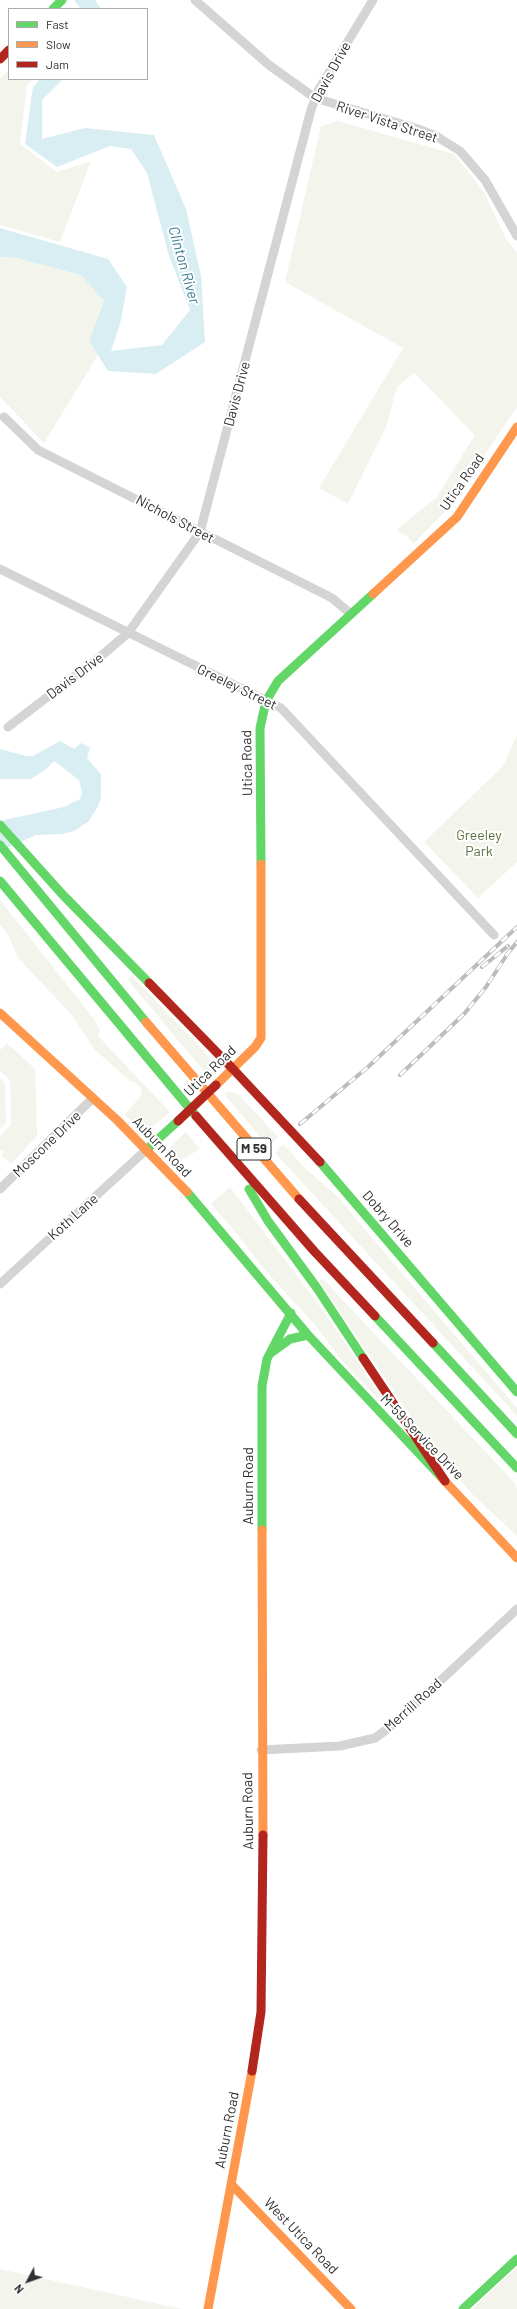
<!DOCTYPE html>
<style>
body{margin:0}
#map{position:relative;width:517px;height:2309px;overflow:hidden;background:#fff;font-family:Barlow,sans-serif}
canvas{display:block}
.legend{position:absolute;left:8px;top:8px;width:140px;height:72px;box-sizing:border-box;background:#fff;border:1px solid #acacac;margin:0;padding:5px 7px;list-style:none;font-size:12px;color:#303030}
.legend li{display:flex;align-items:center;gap:8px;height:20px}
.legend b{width:20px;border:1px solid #acacac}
.north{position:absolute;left:8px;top:2261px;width:40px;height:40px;-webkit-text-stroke:3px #fff;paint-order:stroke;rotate:229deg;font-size:11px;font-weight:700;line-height:16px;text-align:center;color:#303030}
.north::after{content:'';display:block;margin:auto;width:14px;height:18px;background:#303030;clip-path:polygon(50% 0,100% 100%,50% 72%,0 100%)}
</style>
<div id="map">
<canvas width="517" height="2309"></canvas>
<ul class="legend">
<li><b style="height:5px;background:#63d668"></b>Fast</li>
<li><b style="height:5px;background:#ff974d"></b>Slow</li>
<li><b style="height:5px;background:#b3261e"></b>Jam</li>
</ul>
<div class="north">N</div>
</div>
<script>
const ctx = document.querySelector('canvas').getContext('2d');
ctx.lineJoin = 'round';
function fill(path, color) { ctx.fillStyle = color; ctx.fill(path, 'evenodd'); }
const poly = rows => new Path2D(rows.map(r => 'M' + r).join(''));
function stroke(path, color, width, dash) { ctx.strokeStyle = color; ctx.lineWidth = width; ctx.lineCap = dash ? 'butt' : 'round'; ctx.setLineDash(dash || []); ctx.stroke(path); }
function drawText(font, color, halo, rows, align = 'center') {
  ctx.font = font + ' Barlow,sans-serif'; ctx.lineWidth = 4; ctx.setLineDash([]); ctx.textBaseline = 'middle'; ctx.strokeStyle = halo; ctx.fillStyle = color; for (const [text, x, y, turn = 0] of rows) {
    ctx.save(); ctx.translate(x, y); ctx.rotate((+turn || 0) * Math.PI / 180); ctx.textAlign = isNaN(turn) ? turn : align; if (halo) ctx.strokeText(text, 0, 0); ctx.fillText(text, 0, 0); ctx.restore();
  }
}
fill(poly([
 [9,70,9,79,33,79,27,85,20,144,57,172,91,161,60,242,0,225,0,78],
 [338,121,454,154,484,192,506,239,517,252,517,407,447,510,413,544,407,536,396,530,436,498,475,435,414,373,397,387,386,427,348,504,319,488,403,348,285,282,321,126],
 [0,257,17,258,81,274,104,301,89,341,98,355,44,443,0,397],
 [517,735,517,862,478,898,424,842,503,766],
 [0,900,94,1019,100,1030,98,1036,170,1112,156,1124,148,1128,139,1127,124,1115,140,1097,142,1089,136,1083,130,1081,95,1050,72,1015,18,958,8,935,0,925],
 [132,976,203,1050,213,1065,213,1068,207,1075,127,979],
 [7,1043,35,1069,37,1129,37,1136,11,1164,1,1155,4,1152,0,1150,0,1136,11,1124,10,1080,0,1071,0,1050],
 [0,1078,5,1083,6,1123,0,1129],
 [229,1091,239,1095,278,1137,268,1146,224,1094],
 [186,1132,200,1149,173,1165,169,1155,170,1147],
 [283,1144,307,1170,338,1197,356,1219,517,1408,517,1416,275,1153],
 [230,1187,322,1309,381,1397,378,1399,344,1363,315,1325,264,1269,238,1235,211,1204],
 [322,1278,514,1482,517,1488,517,1536,472,1494,422,1433,319,1281],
 [517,2268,517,2309,472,2309,510,2274],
 [0,2269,182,2309,0,2309]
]), '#f3f5ec');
fill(poly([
 [74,0,95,0,101,9,81,9],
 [40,79,63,79,42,100,42,139,85,128,154,135,186,209,201,276,205,342,156,374,108,371,89,341,104,301,81,275,17,258,0,257,0,228,108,259,127,287,120,324,111,351,162,345,190,310,169,256,147,173,131,149,110,146,57,167,25,144,33,87],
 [60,741,74,749,81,743,90,748,87,758,101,774,101,798,97,808,88,822,74,831,62,834,36,835,0,851,0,821,64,807,80,799,82,792,79,780,54,761,45,770,31,779,0,779,0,749,26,756,33,756]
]), '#d9eef3');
stroke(poly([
 [195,0,269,65,315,98,418,129,436,136,460,151,485,180,517,236],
 [4,417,38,450,332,598,351,614],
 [0,569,281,708,494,935],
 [8,727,100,657,128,633,200,532,311,110,319,89,373,0],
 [0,1189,93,1098],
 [0,1284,146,1150],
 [261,1750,340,1746,375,1738,393,1725,517,1609]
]), '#d4d4d4', 9);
stroke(poly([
 [53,9,62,0],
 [0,825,63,895,149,983],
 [0,845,146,1022],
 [261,864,260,728,266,701,278,681,373,594],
 [0,881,196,1116],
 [146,1150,178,1121],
 [320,1162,517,1392],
 [249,1189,268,1221,317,1288,363,1358],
 [187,1192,308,1335,441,1477],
 [375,1316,517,1468],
 [433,1343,517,1434],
 [272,1352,290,1339,308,1335],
 [262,1530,262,1386,267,1359,291,1313],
 [463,2309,517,2259]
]), '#63d668', 9);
stroke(poly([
 [373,594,457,517,517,427],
 [0,1013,117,1120,187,1192],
 [146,1022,299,1199],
 [216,1085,255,1047,261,1038,261,864],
 [441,1477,517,1558],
 [262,1530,263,1835],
 [231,2184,351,2309],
 [208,2309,252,2071]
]), '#ff974d', 9);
stroke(poly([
 [0,59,9,50],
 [149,983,233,1069],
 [233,1069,320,1162],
 [196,1116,314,1251,375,1316],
 [299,1199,433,1343],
 [363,1358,445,1481],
 [252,2071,261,2012,263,1835]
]), '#b3261e', 9);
const rail = poly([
 [482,967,508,946],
 [400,1075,464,1014,486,987,508,953,517,942],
 [300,1124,368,1067,517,927]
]);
stroke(rail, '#bcbcbc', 4);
stroke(rail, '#fff', 2.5, [8]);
stroke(poly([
 [178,1121,216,1085]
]), '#b3261e', 9);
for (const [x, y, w] of [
 [254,1149,34]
]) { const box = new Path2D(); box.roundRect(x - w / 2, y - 11, w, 22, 3); ctx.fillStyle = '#fff'; ctx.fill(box); stroke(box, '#303030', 1); }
drawText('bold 13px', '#303030', null, [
 ["M 59",254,1149]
]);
drawText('14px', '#303030', '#fff', [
 ["Davis Drive",331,72,-61],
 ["River Vista Street",387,122,18],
 ["Davis Drive",237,394,-75],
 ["Utica Road",462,482,-55],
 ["Nichols Street",175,519,28],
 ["Davis Drive",75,676,-37],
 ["Greeley Street",237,687,26],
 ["Utica Road",247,763,-91],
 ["Utica Road",210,1071,-44],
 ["Moscone Drive",47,1144,-44],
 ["Auburn Road",162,1147,46],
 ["Koth Lane",73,1217,-42],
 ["Dobry Drive",388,1219,49],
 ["M-59 Service Drive",422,1437,46],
 ["Auburn Road",248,1486,-90],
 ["Merrill Road",413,1705,-42],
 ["Auburn Road",248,1811,-91],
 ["Auburn Road",227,2130,-79],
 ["West Utica Road",301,2236,46]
]);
drawText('14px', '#5c6e3b', '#fff', [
 ["Greeley",479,835],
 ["Park",479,851]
]);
drawText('italic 15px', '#377d8f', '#fff', [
 ["Clinton River",184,265,74]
]);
</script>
